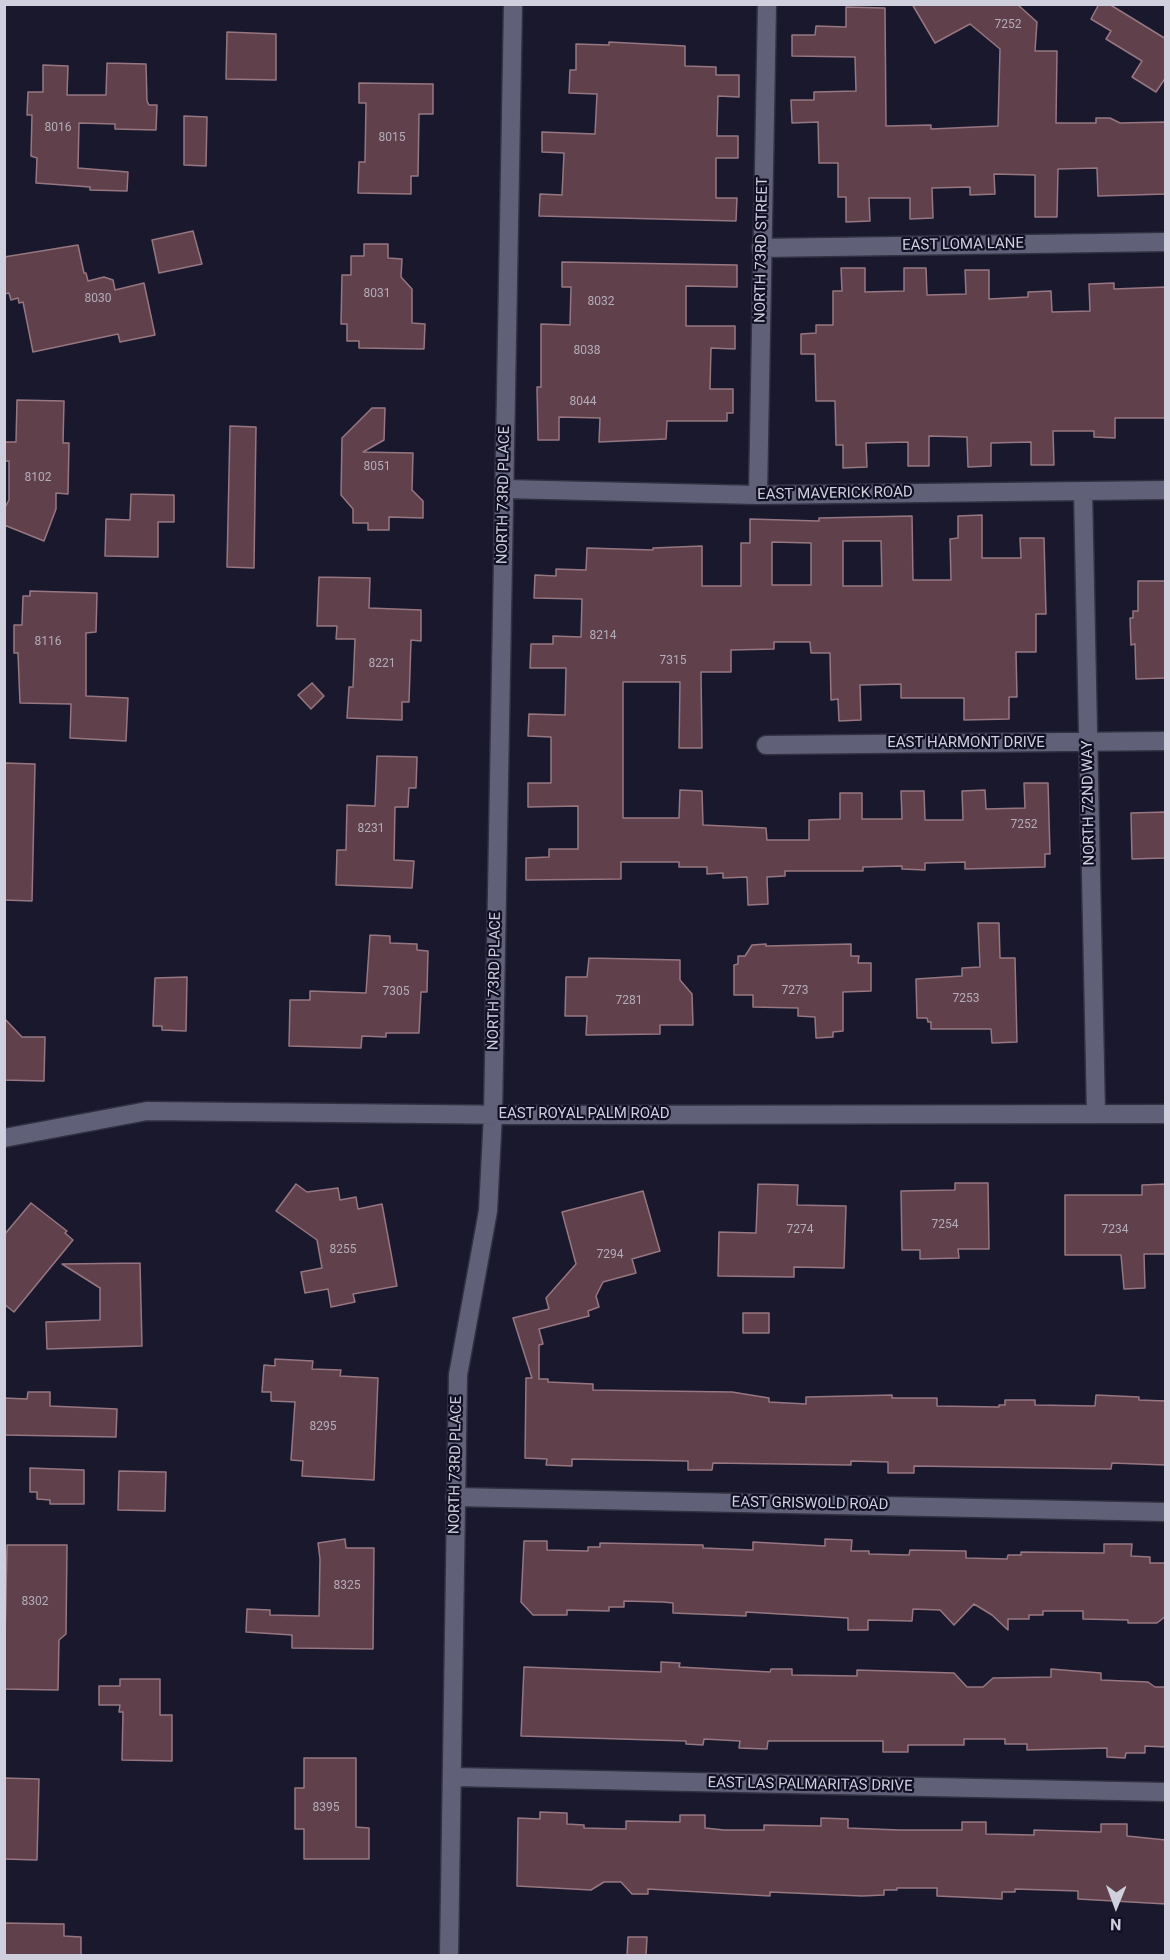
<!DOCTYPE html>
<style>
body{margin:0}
#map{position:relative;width:1170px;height:1960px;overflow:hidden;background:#19182d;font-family:Roboto,sans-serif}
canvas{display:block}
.frame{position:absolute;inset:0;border:6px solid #cfcfde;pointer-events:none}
.north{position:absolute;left:1086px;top:1876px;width:60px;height:60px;-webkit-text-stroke:4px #100f23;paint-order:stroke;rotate:181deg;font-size:16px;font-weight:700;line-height:24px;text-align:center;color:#cfcfde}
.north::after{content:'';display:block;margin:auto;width:21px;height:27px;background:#cfcfde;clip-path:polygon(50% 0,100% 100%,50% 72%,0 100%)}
</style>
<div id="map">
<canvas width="1170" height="1960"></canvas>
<div class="frame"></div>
<div class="north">N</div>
</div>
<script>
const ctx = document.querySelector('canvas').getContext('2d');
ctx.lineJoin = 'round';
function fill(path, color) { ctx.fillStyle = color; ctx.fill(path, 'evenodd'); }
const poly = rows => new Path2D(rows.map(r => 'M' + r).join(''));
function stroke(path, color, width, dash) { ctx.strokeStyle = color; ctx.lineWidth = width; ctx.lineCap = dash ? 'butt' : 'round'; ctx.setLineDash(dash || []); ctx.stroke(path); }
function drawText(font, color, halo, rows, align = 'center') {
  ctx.font = font + ' Roboto,sans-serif'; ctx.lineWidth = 4.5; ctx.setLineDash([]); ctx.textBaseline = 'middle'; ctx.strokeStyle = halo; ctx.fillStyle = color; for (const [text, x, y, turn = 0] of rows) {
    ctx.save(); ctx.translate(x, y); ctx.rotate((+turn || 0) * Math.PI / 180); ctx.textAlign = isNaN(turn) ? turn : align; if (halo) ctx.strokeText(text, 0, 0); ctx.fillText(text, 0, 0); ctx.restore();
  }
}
const building = poly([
 [912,4,1017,4,1037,22,1035,51,1057,51,1056,123,1096,123,1096,118,1110,118,1120,123,1166,122,1166,194,1098,196,1097,168,1058,169,1057,217,1035,217,1035,175,994,174,995,194,970,195,970,187,932,188,933,218,910,219,910,198,869,198,870,221,846,222,846,197,838,197,838,163,819,163,818,122,792,123,791,100,814,100,814,92,856,91,855,57,792,56,792,35,815,35,816,26,846,27,846,7,885,8,886,126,931,125,931,129,998,126,1000,49,970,24,935,43,912,4],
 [1099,4,1109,4,1166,39,1166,77,1156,92,1132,77,1142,61,1106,39,1111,31,1091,19,1099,4],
 [227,32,276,34,276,80,226,79,227,32],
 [609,42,685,46,685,66,716,67,716,75,739,75,739,97,718,96,717,136,738,136,738,158,716,158,716,198,737,198,736,221,539,216,540,194,562,195,564,153,542,152,542,132,595,134,597,94,569,93,570,70,576,70,576,44,609,45,609,42],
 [107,63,146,64,147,101,149,105,157,105,156,130,115,129,115,124,79,123,78,168,128,172,127,191,90,190,90,187,36,183,37,158,31,156,32,115,27,115,28,92,43,92,43,65,68,66,67,95,106,95,107,63],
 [359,83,433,84,433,114,419,114,418,176,411,176,411,194,358,193,359,162,365,162,366,103,359,103,359,83],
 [184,116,207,117,206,166,184,165,184,116],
 [193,231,202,264,159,273,152,240,193,231],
 [364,244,388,244,388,258,402,259,401,277,412,289,412,323,425,324,424,349,359,348,359,341,347,341,347,324,341,324,342,275,351,275,351,256,364,256,364,244],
 [78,245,84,273,86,273,88,281,104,277,113,280,115,290,144,283,155,335,120,342,118,334,33,352,23,302,19,303,18,298,11,300,9,293,4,294,4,257,78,245],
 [562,262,737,265,737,287,686,286,686,326,735,326,735,349,711,348,710,389,733,389,733,413,727,413,727,421,667,421,666,439,599,442,600,418,559,417,559,440,538,440,537,387,541,387,541,324,570,325,571,287,562,287,562,262],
 [841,268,865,268,865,292,904,291,904,268,926,268,927,295,966,294,965,270,989,270,989,299,1028,297,1028,292,1051,291,1052,312,1090,311,1089,284,1114,283,1114,289,1166,287,1166,418,1115,418,1115,438,1094,437,1094,431,1053,431,1054,465,1031,465,1031,442,991,443,991,466,968,467,967,437,929,436,929,466,908,466,908,442,866,443,867,467,843,468,843,445,836,445,835,401,816,401,815,354,801,354,801,334,816,333,816,325,833,325,833,291,842,291,841,268],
 [17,400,64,401,63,443,69,443,68,494,56,493,56,509,44,541,4,525,4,509,9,500,9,461,4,461,4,442,16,442,17,400],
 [372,408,385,408,384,440,363,452,413,453,412,490,423,501,423,518,389,517,389,530,368,530,368,523,353,523,353,509,341,495,342,438,372,408],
 [230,426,256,427,254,568,227,567,230,426],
 [131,494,174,495,174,522,158,522,158,557,105,556,106,519,130,520,131,494],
 [982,515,982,558,1021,558,1020,538,1044,538,1046,614,1036,614,1036,652,1016,652,1017,697,1009,697,1009,719,964,720,964,698,901,698,901,684,860,685,861,720,839,721,838,699,831,700,830,653,811,653,810,642,774,642,774,649,731,650,731,672,701,672,702,748,679,748,680,682,623,682,623,818,679,818,680,790,702,791,703,825,766,828,767,840,809,840,809,820,840,819,840,793,862,793,862,819,902,819,901,791,924,791,925,820,963,820,962,791,985,790,986,809,1025,808,1024,783,1048,783,1050,854,1045,854,1045,867,965,869,965,862,925,863,925,870,902,869,902,866,863,867,863,871,785,871,785,876,767,877,768,904,748,905,747,877,723,878,723,873,707,874,707,867,679,867,679,862,621,862,621,879,526,880,526,858,549,857,549,849,578,849,578,806,528,807,528,783,551,783,551,737,528,736,529,714,565,715,566,668,530,668,531,644,553,644,553,636,581,637,582,599,534,598,535,575,556,576,556,569,586,570,587,548,653,550,653,548,702,546,702,586,741,586,741,543,750,543,750,519,819,521,819,518,912,516,913,580,951,580,950,539,958,538,958,516,982,515],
 [843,541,881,541,882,586,843,586,843,541],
 [772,542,811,543,811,585,772,585,772,542],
 [319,577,370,578,369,608,421,610,421,641,411,640,409,702,402,702,402,720,347,718,349,687,353,687,355,639,336,639,337,626,317,626,319,577],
 [1138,581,1166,581,1166,678,1136,679,1135,644,1131,645,1130,618,1133,618,1133,611,1138,611,1138,581],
 [30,591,97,593,96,632,86,633,86,696,128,698,126,741,70,738,71,704,20,703,18,653,14,653,14,625,22,625,23,596,30,596,30,591],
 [312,683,324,696,311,709,298,695,312,683],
 [377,756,417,757,416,788,409,788,408,807,395,807,394,860,414,861,412,888,336,885,337,850,346,850,347,805,375,806,377,756],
 [5,763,35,764,32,901,4,900,5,763],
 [1166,812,1166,858,1132,859,1131,813,1166,812],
 [978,923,999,923,1000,958,1015,958,1017,1042,992,1043,991,1029,931,1029,931,1022,928,1022,927,1018,917,1018,916,979,962,976,962,968,980,967,978,923],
 [370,935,390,936,390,943,417,944,417,950,428,951,427,992,421,992,419,1033,386,1033,386,1037,362,1036,361,1048,289,1046,290,1000,310,1000,310,991,366,993,370,935],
 [766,944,766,946,851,944,851,956,859,956,858,963,871,963,871,991,843,992,843,1031,833,1032,833,1037,816,1038,815,1017,798,1016,798,1008,753,1007,753,995,734,995,734,965,738,964,738,956,745,956,752,945,766,944],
 [589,958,680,960,680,980,692,994,693,1025,660,1025,660,1034,586,1035,587,1016,565,1016,566,977,587,977,589,958],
 [187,977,186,1031,162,1030,162,1026,153,1026,155,978,187,977],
 [4,1018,22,1037,45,1037,44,1081,4,1080,4,1018],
 [955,1183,988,1183,989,1249,958,1249,959,1258,920,1259,920,1250,902,1250,901,1191,955,1190,955,1183],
 [296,1184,307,1192,338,1188,340,1200,356,1197,358,1209,382,1204,397,1286,353,1294,355,1302,331,1307,328,1289,305,1293,301,1272,322,1268,317,1240,276,1211,296,1184],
 [758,1184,798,1185,797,1205,846,1206,844,1268,794,1267,794,1277,718,1276,719,1232,756,1233,758,1184],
 [1166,1184,1166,1254,1144,1254,1145,1288,1124,1289,1121,1255,1065,1255,1065,1195,1142,1195,1142,1185,1166,1184],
 [643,1191,660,1251,632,1259,636,1273,603,1282,596,1296,599,1307,588,1311,589,1316,539,1329,543,1344,539,1345,539,1379,548,1379,548,1382,593,1384,593,1390,732,1392,769,1398,769,1402,806,1404,806,1397,892,1395,892,1398,937,1398,937,1406,999,1407,999,1405,1005,1405,1005,1400,1035,1400,1035,1405,1095,1406,1096,1395,1139,1397,1139,1400,1166,1401,1166,1465,1112,1463,1111,1469,914,1466,914,1473,888,1473,888,1462,851,1461,851,1465,713,1463,712,1470,688,1470,688,1461,572,1459,572,1466,546,1465,547,1459,525,1458,526,1378,532,1378,513,1318,549,1309,546,1298,576,1264,562,1212,643,1191],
 [31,1203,67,1231,65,1233,73,1240,14,1312,4,1304,4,1235,31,1203],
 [140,1263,142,1346,47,1349,46,1322,100,1320,100,1288,62,1264,140,1263],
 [743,1313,769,1313,769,1333,743,1333,743,1313],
 [275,1359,313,1361,312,1369,341,1370,340,1376,378,1378,374,1480,302,1476,303,1461,291,1460,295,1402,271,1401,271,1392,262,1392,264,1365,275,1366,275,1359],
 [28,1392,50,1392,50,1406,117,1409,116,1437,4,1435,4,1398,27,1399,28,1392],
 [30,1468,84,1470,84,1504,50,1504,50,1500,37,1499,37,1492,30,1492,30,1468],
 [119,1471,166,1472,165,1511,118,1510,119,1471],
 [345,1539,346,1548,374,1548,373,1649,292,1648,292,1635,246,1632,247,1609,270,1610,270,1615,319,1616,320,1559,318,1543,345,1539],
 [825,1539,852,1540,851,1551,869,1551,869,1554,909,1555,910,1550,966,1551,966,1558,1007,1559,1008,1555,1021,1555,1021,1552,1104,1553,1104,1544,1132,1544,1131,1556,1150,1557,1150,1563,1166,1563,1166,1616,1157,1623,1128,1623,1128,1620,1083,1619,1083,1611,1043,1611,1043,1615,1029,1615,1029,1619,1008,1619,1008,1630,992,1615,974,1604,954,1625,940,1610,913,1609,912,1621,868,1620,868,1630,848,1630,848,1618,746,1612,746,1616,673,1613,673,1603,663,1602,624,1601,624,1607,609,1607,609,1611,567,1610,567,1615,533,1615,521,1602,524,1541,547,1541,547,1550,588,1551,588,1547,600,1547,600,1543,703,1545,703,1548,753,1550,753,1542,825,1546,825,1539],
 [7,1545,67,1545,66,1634,59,1640,58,1690,4,1689,7,1545],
 [661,1662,680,1663,679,1667,770,1672,771,1669,792,1669,792,1675,857,1676,857,1670,954,1673,967,1687,983,1687,993,1678,1051,1677,1051,1669,1101,1673,1101,1680,1148,1682,1155,1687,1166,1687,1166,1747,1145,1746,1145,1753,1126,1753,1125,1758,1107,1757,1107,1748,1027,1750,1027,1744,1005,1744,1005,1739,964,1739,964,1745,908,1745,908,1752,883,1752,883,1741,768,1741,767,1749,739,1748,740,1741,704,1739,703,1745,686,1744,686,1741,521,1736,524,1667,661,1672,661,1662],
 [120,1679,160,1679,160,1715,172,1715,172,1761,122,1760,123,1712,119,1712,120,1705,99,1705,99,1686,120,1686,120,1679],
 [304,1758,356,1758,356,1827,369,1828,369,1859,304,1859,304,1829,295,1829,295,1788,304,1788,304,1758],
 [4,1778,39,1779,37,1860,4,1859,4,1778],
 [540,1812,567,1813,567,1824,584,1825,584,1828,626,1829,626,1821,680,1822,680,1815,705,1815,705,1828,724,1830,764,1830,764,1825,821,1826,821,1818,848,1819,848,1828,899,1830,962,1830,962,1822,986,1822,986,1834,1034,1835,1034,1830,1101,1832,1101,1824,1127,1824,1127,1836,1166,1840,1166,1904,1078,1899,1078,1891,1015,1889,1015,1892,1002,1892,1002,1899,937,1896,937,1888,897,1888,897,1890,884,1890,884,1895,862,1896,770,1892,770,1896,648,1889,648,1894,632,1894,621,1882,604,1882,591,1890,517,1886,518,1818,540,1819,540,1812],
 [4,1923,64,1924,64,1936,81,1937,81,1956,4,1956,4,1923],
 [628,1937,647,1937,646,1956,627,1956,628,1937]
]);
fill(building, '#60414b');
stroke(building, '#967781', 1.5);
const minor = poly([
 [761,248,1166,242],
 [504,489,758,495,1166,490],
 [1083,491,1096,1114],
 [758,495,767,4],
 [766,745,1166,741],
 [4,1138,147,1111,521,1115,1166,1114],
 [455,1497,1166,1512],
 [454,1777,1166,1792],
 [449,1956,458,1375,488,1211,493,1114,513,4]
]);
stroke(minor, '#313141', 21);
stroke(minor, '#606079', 18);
drawText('12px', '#b3acb9', null, [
 ["7252",1008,25],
 ["8016",58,128],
 ["8015",392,138],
 ["8031",377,294],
 ["8030",98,299],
 ["8032",601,302],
 ["8038",587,351],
 ["8044",583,402],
 ["8051",377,467],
 ["8102",38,478],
 ["8214",603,636],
 ["8116",48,642],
 ["7315",673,661],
 ["8221",382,664],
 ["7252",1024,825],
 ["8231",371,829],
 ["7273",795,991],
 ["7305",396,992],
 ["7253",966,999],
 ["7281",629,1001],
 ["7254",945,1225],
 ["7274",800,1230],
 ["7234",1115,1230],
 ["8255",343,1250],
 ["7294",610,1255],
 ["8295",323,1427],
 ["8325",347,1586],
 ["8302",35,1602],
 ["8395",326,1808]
]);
drawText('15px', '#cfcfde', '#100f23', [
 ["EAST LOMA LANE",963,245,-1],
 ["NORTH 73RD STREET",762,250,-89],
 ["EAST MAVERICK ROAD",835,494,-1],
 ["NORTH 73RD PLACE",504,495,-89],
 ["EAST HARMONT DRIVE",966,743],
 ["NORTH 72ND WAY",1089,803,-91],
 ["NORTH 73RD PLACE",495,981,-89],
 ["EAST ROYAL PALM ROAD",584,1114],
 ["NORTH 73RD PLACE",456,1465,-89],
 ["EAST GRISWOLD ROAD",810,1504,1],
 ["EAST LAS PALMARITAS DRIVE",810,1785,1]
]);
</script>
